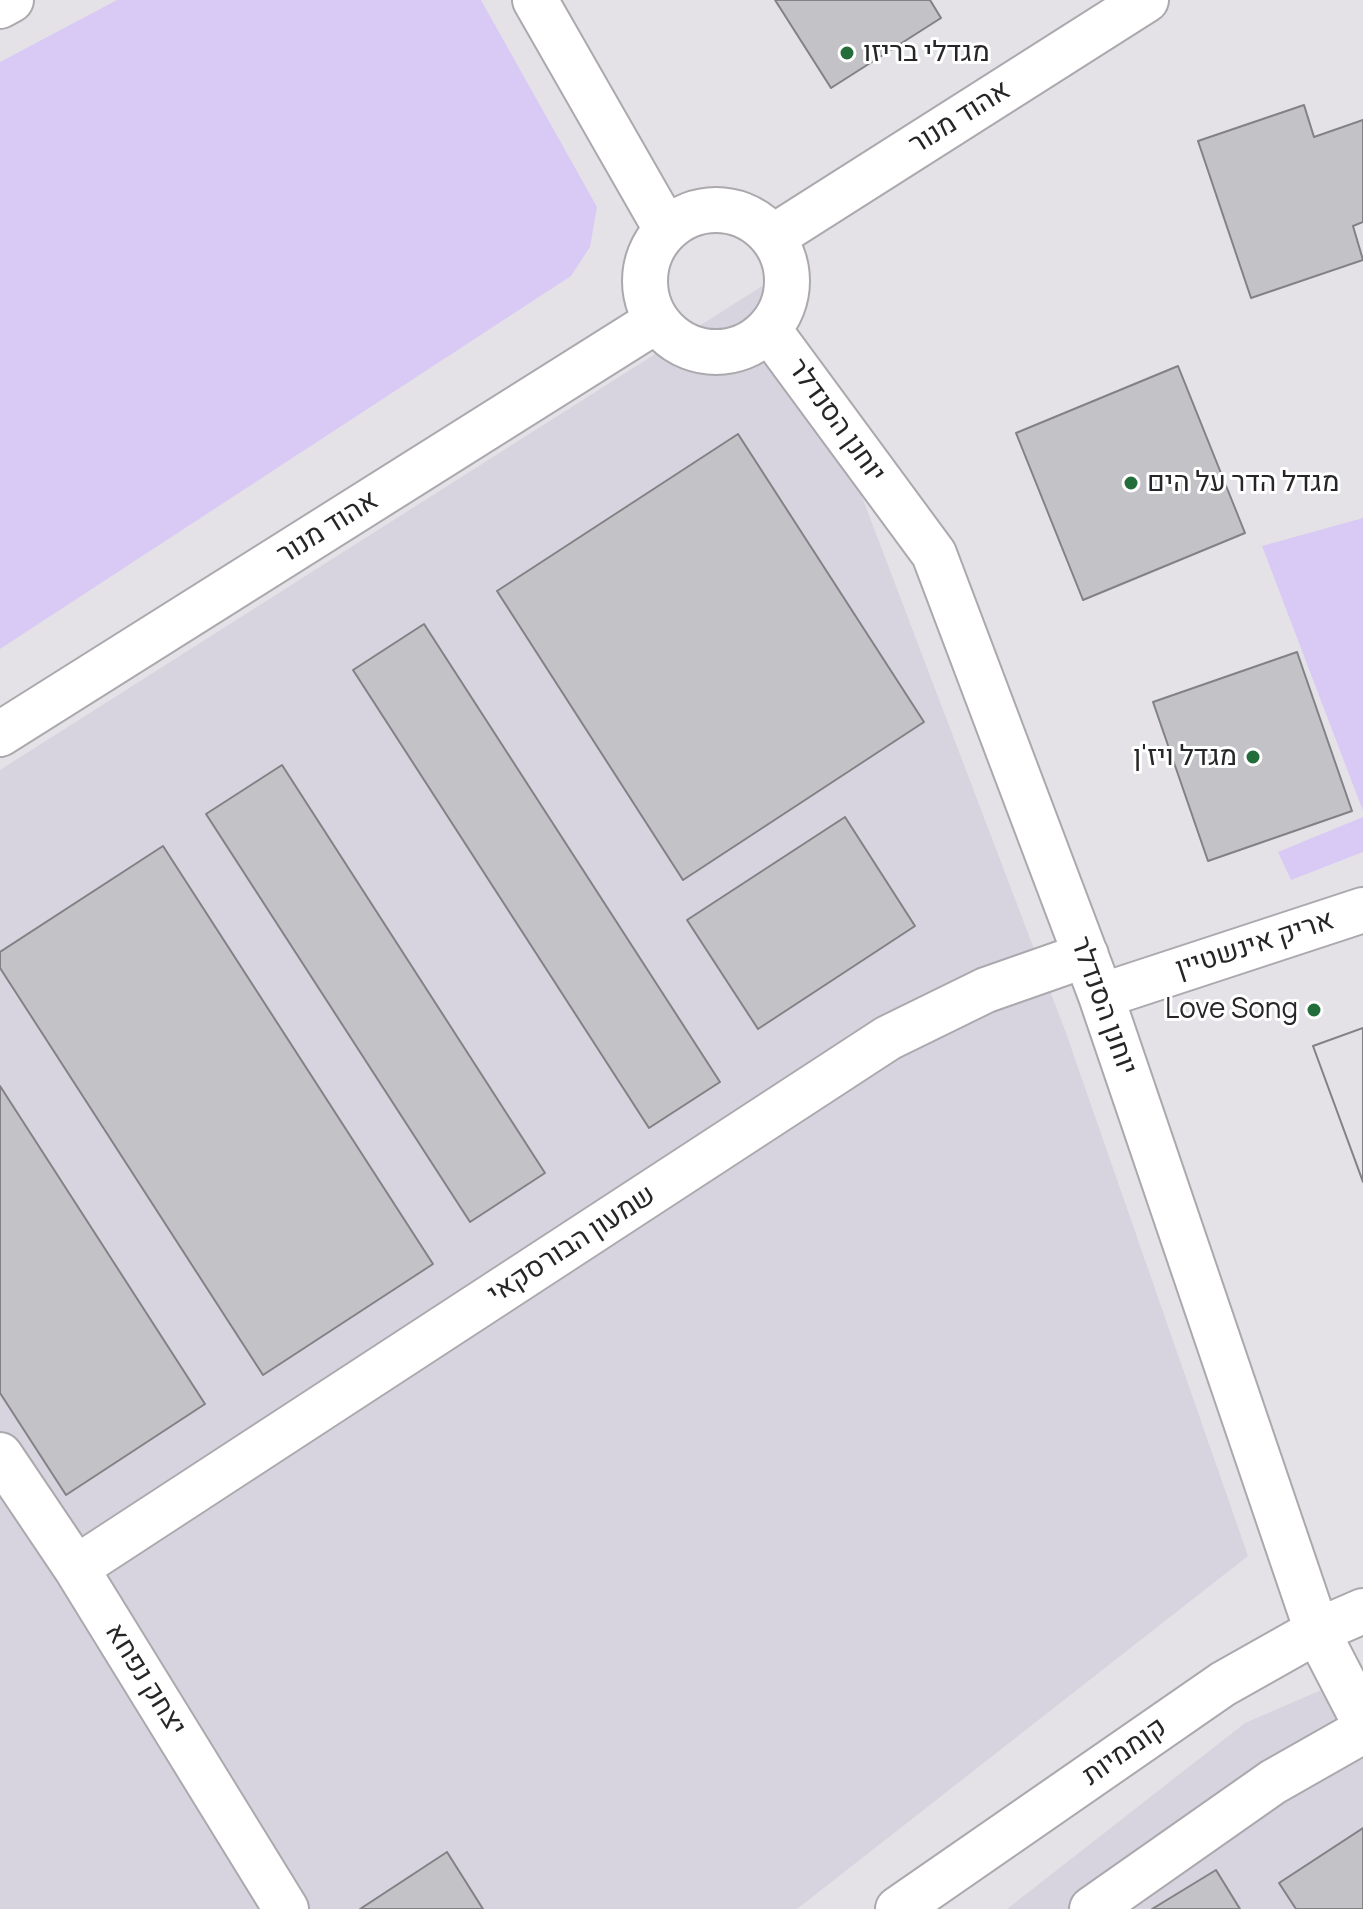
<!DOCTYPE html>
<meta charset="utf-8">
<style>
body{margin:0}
canvas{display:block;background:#e4e2e7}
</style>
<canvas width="1363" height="1909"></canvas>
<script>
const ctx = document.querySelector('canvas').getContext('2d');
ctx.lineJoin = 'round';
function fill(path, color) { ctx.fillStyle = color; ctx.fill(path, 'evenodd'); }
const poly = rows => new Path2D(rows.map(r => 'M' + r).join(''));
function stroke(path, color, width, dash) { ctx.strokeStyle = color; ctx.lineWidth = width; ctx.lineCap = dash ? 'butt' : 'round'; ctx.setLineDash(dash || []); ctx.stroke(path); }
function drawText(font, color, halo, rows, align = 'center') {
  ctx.font = font + ' Manrope,Heebo,sans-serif'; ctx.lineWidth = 6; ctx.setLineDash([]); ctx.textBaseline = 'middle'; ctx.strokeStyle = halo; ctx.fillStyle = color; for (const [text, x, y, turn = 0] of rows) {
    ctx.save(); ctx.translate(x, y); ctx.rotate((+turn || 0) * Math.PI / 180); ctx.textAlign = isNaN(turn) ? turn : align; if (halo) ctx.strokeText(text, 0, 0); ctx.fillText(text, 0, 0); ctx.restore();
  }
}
fill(poly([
 [778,276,1066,1033,1248,1556,797,1909,0,1909,0,770],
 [1363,1672,1363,1909,1007,1909,1245,1723]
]), '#d7d4df');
fill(poly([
 [117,0,481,0,597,207,590,247,571,276,0,649,0,62],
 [1363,518,1363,811,1262,546],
 [1363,817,1363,852,1291,880,1278,852]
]), '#d9caf5');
const building = poly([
 [775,0,930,0,941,18,831,88,775,0],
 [1304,105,1314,137,1363,120,1363,222,1353,226,1363,260,1251,298,1198,141,1304,105],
 [1178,366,1245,533,1083,600,1016,433,1178,366],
 [738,434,924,722,683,880,497,591,738,434],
 [424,624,720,1082,649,1128,353,670,424,624],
 [1297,652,1352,811,1208,861,1153,702,1297,652],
 [282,765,545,1173,470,1222,206,814,282,765],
 [845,817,915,926,758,1029,687,920,845,817],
 [163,846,433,1264,263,1375,0,968,0,952,163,846],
 [1363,1028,1363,1182,1313,1046,1363,1028],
 [1363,1028,1363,1182,1313,1046,1363,1028],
 [0,1086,205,1404,66,1495,0,1393,0,1086],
 [1363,1828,1363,1909,1296,1909,1279,1883,1363,1828],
 [447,1852,483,1909,360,1909,447,1852],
 [1216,1870,1240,1909,1152,1909,1216,1870]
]);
fill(building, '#c3c2c6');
stroke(building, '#828185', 2);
const minor = poly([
 [535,0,666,229],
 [0,6,11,0],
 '645 281a71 71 0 1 1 142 0a71 71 0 1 1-142 0Z',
 [773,237,1146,0],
 [769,330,934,554,1101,996,1317,1631,1363,1720],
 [0,734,656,321],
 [1101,996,1363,910],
 [0,1455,76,1568,286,1909],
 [76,1568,888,1038,986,990,1086,955]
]);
const major = poly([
 [898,1909,1223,1684,1317,1631,1363,1611],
 [1092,1909,1273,1782,1363,1731]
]);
stroke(minor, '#aba9ae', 48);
stroke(major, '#aba9ae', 48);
stroke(minor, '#fff', 44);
stroke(major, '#fff', 44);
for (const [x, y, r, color] of [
 [847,53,8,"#236d3b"],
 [1131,483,8,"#236d3b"],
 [1253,757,8,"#236d3b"],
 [1314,1010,8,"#236d3b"]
]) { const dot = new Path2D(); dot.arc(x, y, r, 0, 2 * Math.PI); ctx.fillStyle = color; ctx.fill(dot); stroke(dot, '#fff', 3); }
drawText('28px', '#262527', '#fff', [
 ["מגדלי בריזו",863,53],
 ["מגדל הדר על הים",1147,483],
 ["מגדל ויז'ן",1237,757,"right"],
 ["Love Song",1298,1010,"right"]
], 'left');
drawText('28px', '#262527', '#fff', [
 ["אהוד מנור",960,118,-32],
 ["יוחנן הסנדלר",836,421,54],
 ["אהוד מנור",328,528,-32],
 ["אריק אינשטיין",1255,945,-18],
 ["יוחנן הסנדלר",1103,1006,70],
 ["שמעון הבורסקאי",572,1245,-33],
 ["יצחק נפחא",145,1680,58],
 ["קוממיות",1125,1752,-35]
]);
</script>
